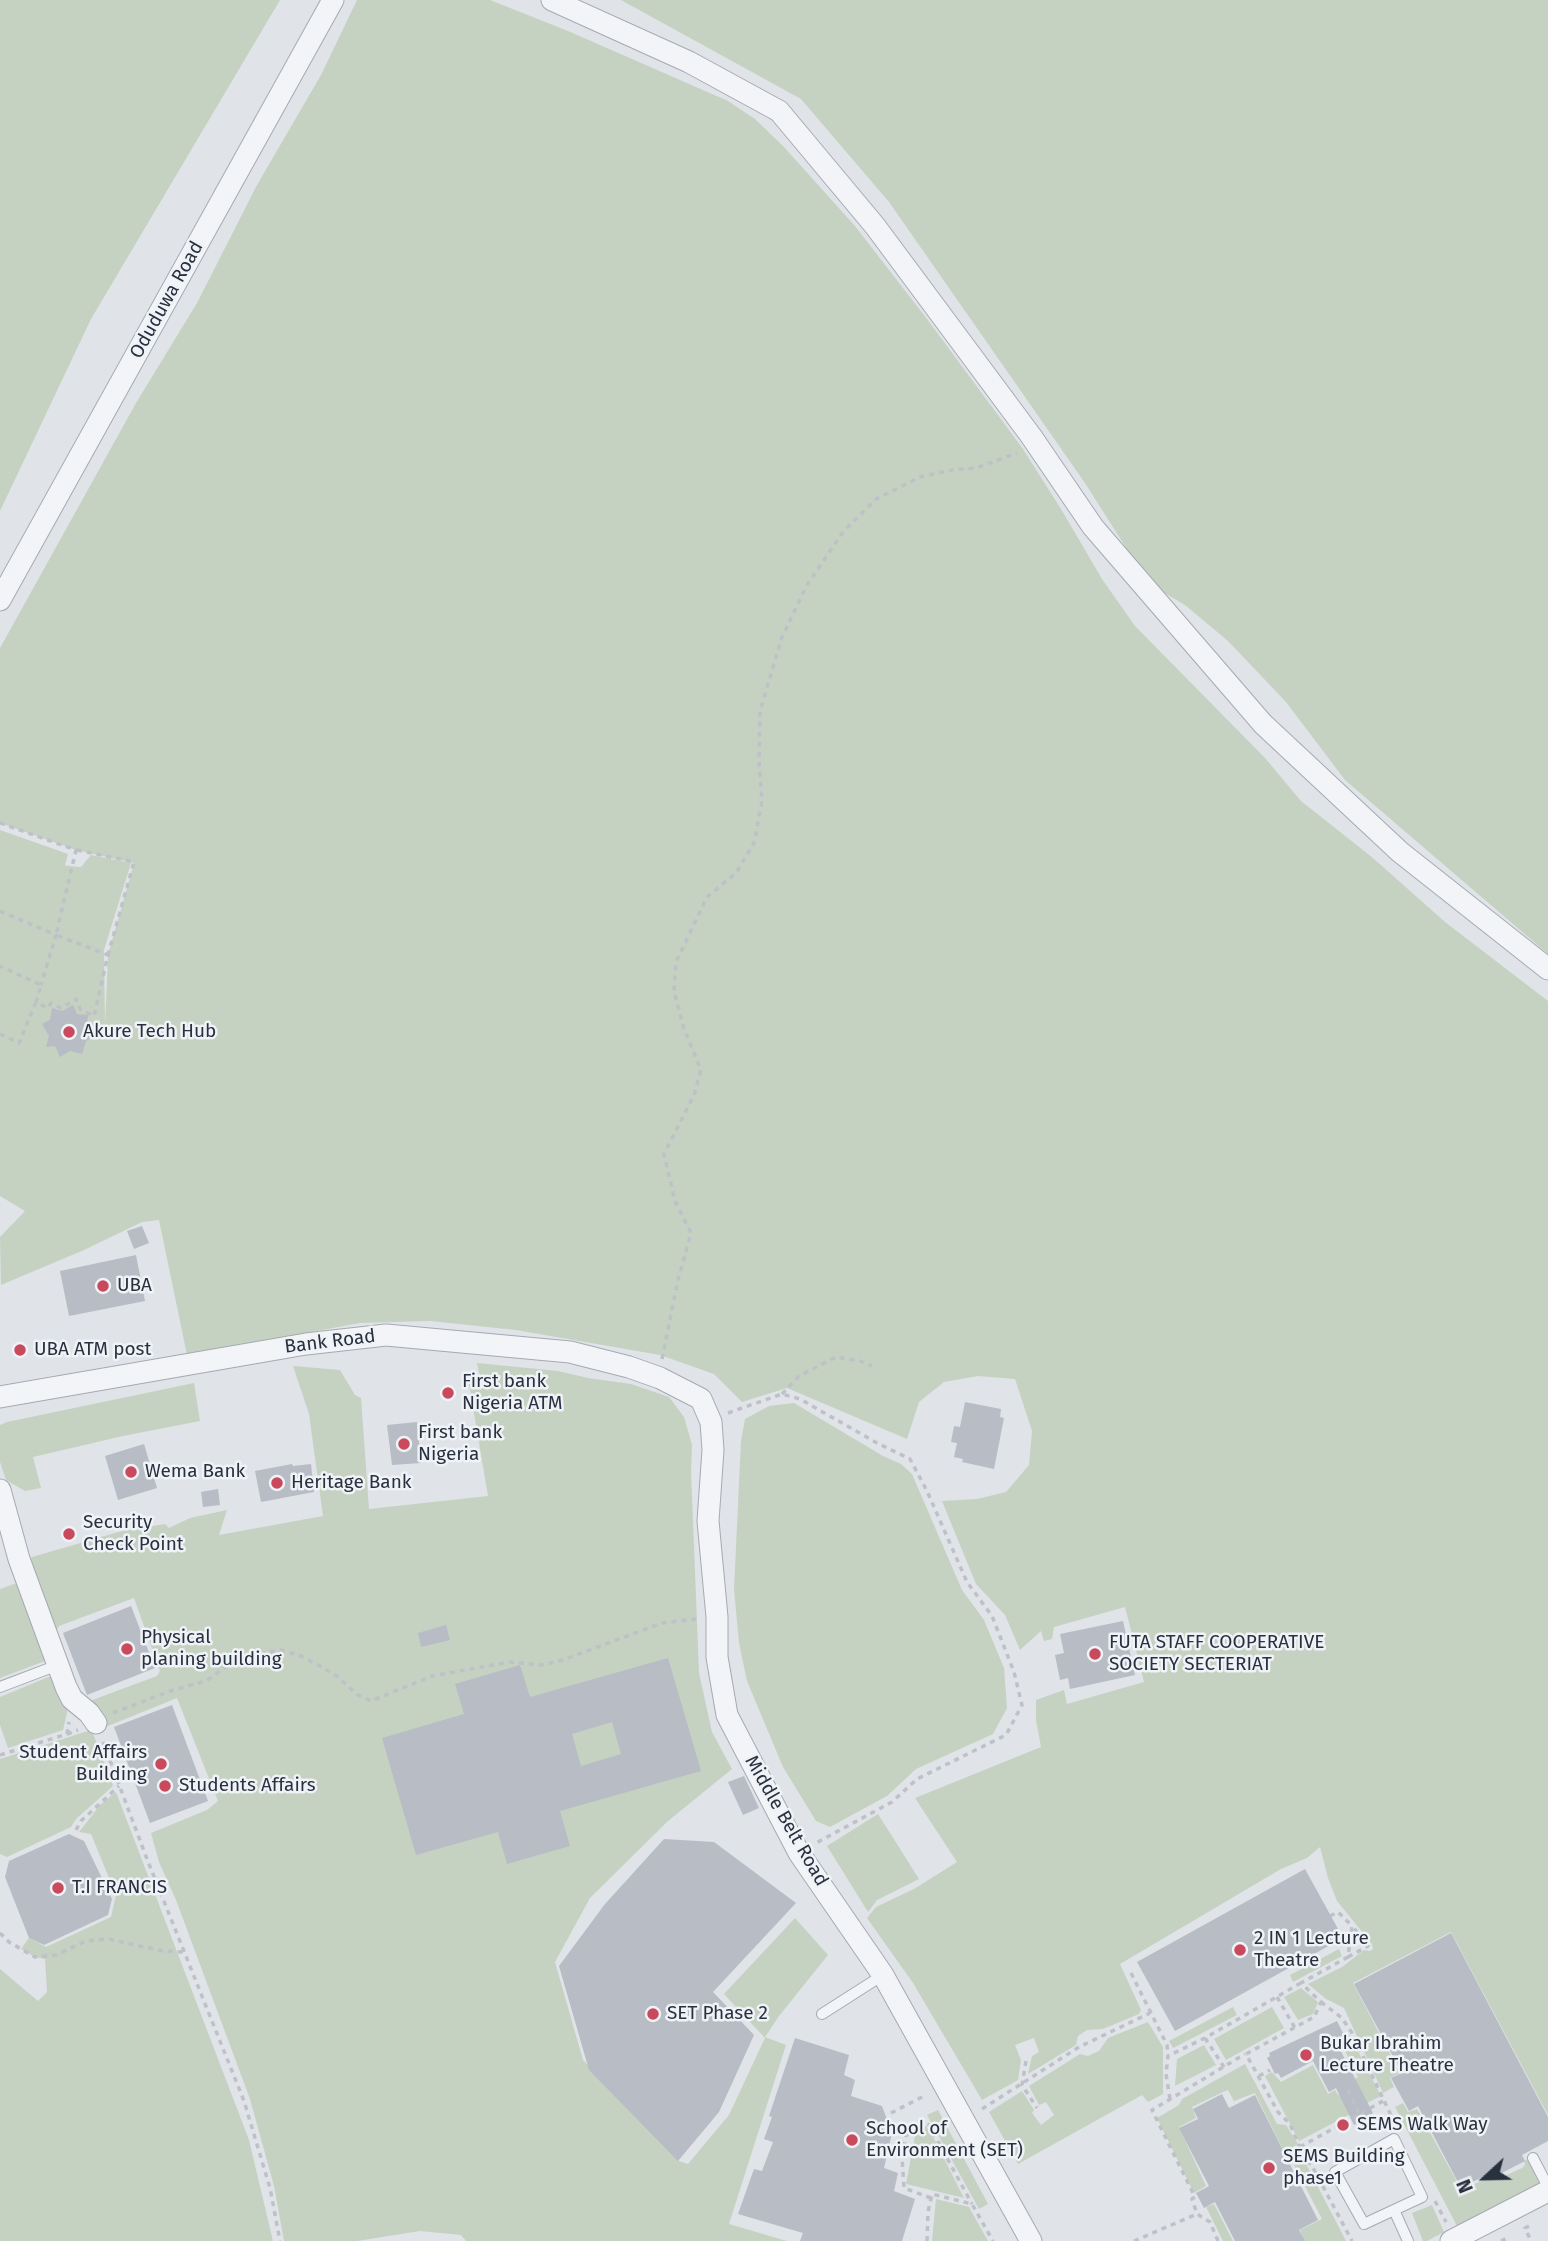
<!DOCTYPE html>
<style>
body{margin:0}
#map{position:relative;width:1548px;height:2241px;overflow:hidden;background:#e0e3e8;font-family:"Fira Sans",sans-serif}
canvas{display:block}
.north{position:absolute;left:1450px;top:2143px;width:70px;height:70px;-webkit-text-stroke:5px #eff2f6;paint-order:stroke;rotate:248deg;font-size:19px;font-weight:700;line-height:28px;text-align:center;color:#29313f}
.north::after{content:'';display:block;margin:auto;width:24px;height:32px;background:#29313f;clip-path:polygon(50% 0,100% 100%,50% 72%,0 100%)}
</style>
<div id="map">
<canvas width="1548" height="2241"></canvas>
<div class="north">N</div>
</div>
<script>
const ctx = document.querySelector('canvas').getContext('2d');
ctx.lineJoin = 'round';
function fill(path, color) { ctx.fillStyle = color; ctx.fill(path, 'evenodd'); }
const poly = rows => new Path2D(rows.map(r => 'M' + r).join(''));
function stroke(path, color, width, dash) { ctx.strokeStyle = color; ctx.lineWidth = width; ctx.lineCap = dash ? 'butt' : 'round'; ctx.setLineDash(dash || []); ctx.stroke(path); }
function drawText(font, color, halo, rows, align = 'center') {
  ctx.font = font + ' "Fira Sans",sans-serif'; ctx.lineWidth = 5; ctx.setLineDash([]); ctx.textBaseline = 'middle'; ctx.strokeStyle = halo; ctx.fillStyle = color; for (const [text, x, y, turn = 0] of rows) {
    ctx.save(); ctx.translate(x, y); ctx.rotate((+turn || 0) * Math.PI / 180); ctx.textAlign = isNaN(turn) ? turn : align; if (halo) ctx.strokeText(text, 0, 0); ctx.fillText(text, 0, 0); ctx.restore();
  }
}
fill(poly([
 [0,0,280,0,91,319,0,511],
 [357,0,490,0,568,31,728,101,755,119,784,147,855,226,927,319,1023,449,1061,509,1102,579,1135,626,1265,758,1301,801,1373,858,1445,922,1548,1001,1548,2115,1451,1932,1353,1983,1400,2073,1390,2078,1394,2087,1383,2093,1344,2008,1326,1999,1308,1984,1342,1967,1364,1950,1370,1951,1373,1949,1372,1944,1337,1901,1328,1878,1320,1847,1307,1858,1281,1869,1120,1964,1141,2010,1139,2014,1103,2029,1087,2030,1078,2036,1076,2045,1028,2074,1032,2056,1039,2052,1034,2038,1015,2045,1021,2060,1018,2080,982,2100,913,1983,867,1918,876,1907,914,1889,957,1862,915,1798,1041,1747,1036,1720,1036,1700,1064,1690,1067,1704,1144,1682,1125,1607,1054,1627,1052,1639,1044,1641,1041,1631,1020,1650,1005,1615,976,1584,942,1501,977,1499,1006,1492,1029,1465,1032,1431,1015,1379,978,1376,944,1382,919,1402,907,1439,787,1388,742,1402,714,1374,660,1355,516,1330,430,1321,360,1323,187,1355,159,1220,142,1222,84,1250,1,1285,0,1237,25,1211,0,1196,0,830,68,854,65,865,68,866,81,867,91,855,131,863,104,950,105,1025,108,955,134,863,76,850,0,823,0,648,136,403,197,303,257,185,321,75],
 [621,0,1548,0,1548,954,1345,780,1286,702,1228,641,1185,605,1149,584,1085,483,889,202,801,99],
 [477,1363,558,1371,588,1378,631,1384,669,1397,684,1417,692,1445,691,1471,699,1673,712,1732,732,1769,668,1821,590,1898,555,1962,583,2060,679,2161,688,2164,729,2115,765,2038,724,1994,795,1918,828,1955,779,2016,765,2037,786,2045,729,2224,787,2241,466,2241,461,2235,420,2231,357,2241,284,2241,274,2186,250,2099,176,1900,159,1862,151,1833,207,1810,218,1801,177,1698,103,1728,87,1702,157,1676,160,1671,134,1598,59,1626,54,1635,28,1562,32,1557,122,1531,165,1524,169,1528,190,1518,227,1510,219,1535,323,1516,309,1414,293,1366,340,1370,355,1395,361,1398,369,1509,488,1496,469,1384,481,1381],
 [194,1383,200,1421,123,1436,33,1457,41,1488,25,1491,6,1480,0,1462,0,1425,7,1422],
 [794,1403,883,1456,901,1464,912,1474,962,1590,984,1620,1004,1668,1007,1708,993,1734,916,1769,887,1796,830,1827,816,1821,783,1767,747,1681,739,1643,734,1589,741,1441,745,1419,769,1406],
 [17,1583,45,1661,0,1678,0,1589],
 [51,1676,68,1708,63,1730,8,1748,0,1725,0,1697],
 [88,1731,92,1731,113,1786,76,1819,71,1827,7,1857,0,1854,0,1759],
 [116,1792,249,2140,273,2241,0,2241,0,1969,38,2001,47,1992,45,1959,35,1957,21,1949,29,1938,46,1947,111,1917,116,1895,91,1834,79,1832,100,1805],
 [878,1814,919,1879,877,1900,868,1912,827,1846],
 [1339,1949,1342,1956,1293,1982,1290,1975],
 [1301,1988,1318,2002,1313,2014,1298,2020,1284,1997],
 [1233,2007,1237,2015,1173,2048,1169,2041],
 [1272,2007,1284,2028,1226,2060,1214,2039],
 [1148,2022,1163,2047,1163,2094,1148,2102,1142,2095,1018,2164,989,2112,1022,2091,1034,2110,1032,2113,1041,2125,1054,2115,1046,2102,1039,2105,1029,2086,1080,2054,1088,2056,1099,2051,1108,2038],
 [1349,2034,1381,2096,1361,2106,1349,2082,1358,2077,1339,2039],
 [1204,2045,1216,2065,1175,2086,1177,2059],
 [1245,2064,1277,2124,1286,2125,1298,2144,1284,2152,1255,2093,1234,2101,1228,2090,1223,2092,1192,2107,1196,2118,1179,2127,1206,2186,1194,2193,1157,2118,1179,2105,1182,2099],
 [1313,2065,1328,2094,1335,2090,1338,2095,1345,2091,1356,2111,1299,2141,1265,2076,1272,2072,1281,2082],
 [1403,2103,1408,2112,1417,2109,1461,2189,1482,2181,1498,2179,1522,2168,1525,2165,1524,2161,1529,2159,1541,2185,1457,2226,1395,2107],
 [938,2110,988,2204,979,2209,927,2115],
 [926,2126,931,2133,964,2198,906,2184,916,2130],
 [1303,2158,1346,2241,1304,2241,1300,2230,1322,2219,1293,2163],
 [936,2199,969,2207,988,2241,932,2241],
 [1214,2204,1233,2241,1223,2241,1206,2207],
 [1432,2205,1444,2232,1427,2241,1423,2241,1412,2213]
]), '#c5d2c1');
fill(poly([
 [73,1005,77,1014,88,1015,87,1028,95,1036,86,1041,82,1054,70,1051,60,1057,55,1046,46,1047,49,1036,42,1024,50,1020,52,1008,62,1011],
 [142,1226,149,1243,134,1249,127,1231],
 [136,1255,145,1301,69,1316,60,1271],
 [965,1402,1001,1409,1000,1417,1004,1418,994,1469,962,1462,963,1459,954,1457,957,1443,951,1442,954,1426,960,1427],
 [417,1422,421,1463,392,1465,387,1425],
 [144,1444,157,1488,118,1500,105,1456],
 [292,1464,293,1466,311,1464,314,1492,261,1502,255,1471],
 [218,1489,220,1505,203,1507,201,1492],
 [131,1606,155,1668,87,1695,63,1633],
 [1123,1621,1135,1675,1070,1689,1068,1678,1060,1680,1055,1655,1064,1653,1060,1634],
 [446,1625,450,1640,421,1647,418,1633],
 [668,1658,701,1771,560,1811,570,1846,507,1864,498,1832,416,1855,382,1738,464,1714,455,1684,520,1665,530,1697],
 [612,1722,621,1754,581,1766,572,1734],
 [172,1705,208,1801,150,1823,114,1727],
 [744,1776,759,1808,743,1815,728,1782],
 [69,1834,84,1841,112,1899,108,1915,44,1945,29,1938,5,1877,9,1861],
 [664,1839,714,1842,796,1903,713,1992,754,2035,719,2112,678,2161,589,2070,559,1966,605,1904],
 [1305,1869,1343,1938,1175,2031,1137,1962],
 [1451,1933,1548,2117,1548,2141,1522,2155,1525,2161,1492,2178,1490,2173,1461,2188,1418,2106,1409,2111,1396,2087,1391,2078,1402,2073,1354,1984],
 [1337,2021,1344,2035,1335,2040,1373,2113,1354,2125,1336,2088,1329,2092,1313,2061,1281,2078,1278,2073,1275,2074,1267,2058,1270,2056,1269,2053],
 [795,2038,849,2055,844,2075,855,2080,851,2096,882,2106,892,2133,884,2168,898,2173,894,2191,915,2199,902,2241,800,2241,803,2233,738,2214,754,2169,762,2171,773,2142,764,2139,772,2117,769,2116],
 [1222,2094,1229,2108,1255,2095,1318,2220,1299,2230,1305,2241,1235,2241,1215,2202,1204,2208,1196,2193,1209,2186,1179,2128,1198,2119,1193,2109]
]), '#b7bcc5');
const service = poly([
 [0,1687,58,1665],
 [822,2014,883,1975],
 [1533,2158,1548,2187],
 [1394,2210,1422,2197,1394,2139,1335,2172,1364,2224,1394,2210,1408,2241]
]);
const minor = poly([
 [552,0,689,62,779,111,875,226,1031,436,1093,527,1263,724,1400,852,1548,969],
 [0,600,333,0],
 [0,1397,306,1344,386,1335,570,1352,629,1367,660,1378,701,1399,711,1422,713,1450,708,1521,717,1617,717,1657,727,1715,799,1853,883,1975,1031,2241],
 [0,1490,19,1559,66,1687,72,1699,89,1713,96,1723],
 [1451,2241,1548,2191]
]);
stroke(service, '#a5aab2', 12);
stroke(minor, '#a5aab2', 23);
stroke(poly([
 [0,823,76,850,56,935,108,955,94,1016,80,1009,76,999,61,1008,51,1003,48,1008,36,1002,41,985,0,966],
 [77,850,134,862,108,955],
 [0,911,56,935,41,985],
 [0,1034,19,1043,36,1002],
 [662,1359,678,1280,691,1233,675,1201,664,1154,694,1095,701,1070,684,1029,674,991,676,962,707,897,736,873,754,843,762,801,759,761,760,711,782,637,807,585,843,532,876,499,920,477,952,470,976,468,1017,453],
 [782,1394,799,1376,836,1357,860,1361,872,1366],
 [728,1413,782,1394,800,1399,877,1443,910,1459,927,1491,967,1582,992,1616,1014,1672,1022,1705,1006,1735,917,1779,892,1802,816,1843],
 [113,1713,173,1690,206,1681,226,1667,247,1656,280,1650,299,1655,318,1665,337,1676,356,1694,371,1701,432,1676,510,1662,541,1665,563,1660,662,1623,697,1619],
 [67,1734,78,1730],
 [103,1742,147,1859,244,2101,270,2188,280,2241],
 [0,1755,67,1734,69,1722],
 [76,1830,81,1821,119,1786],
 [1330,1916,1338,1912,1352,1926,1348,1957,1301,1983,1321,2002,1314,2017,1246,2054,1278,2112,1290,2124,1306,2162,1311,2164,1352,2241],
 [0,1933,9,1942,35,1957,56,1955,86,1941,108,1939,163,1951,183,1952],
 [1348,1957,1368,1946,1353,1927],
 [1131,1973,1167,2045,1168,2056],
 [1277,1997,1295,2028],
 [1321,2002,1342,2018,1352,2033,1396,2126],
 [1205,2038,1224,2067],
 [1026,2061,1022,2085,1037,2108],
 [1259,2076,1270,2070],
 [1348,2090,1359,2114],
 [1170,2099,1166,2074,1168,2056,1205,2038,1301,1983],
 [982,2109,1079,2047,1150,2013],
 [891,2113,926,2095],
 [1300,2147,1383,2101],
 [931,2198,904,2188,902,2157,906,2136,913,2126,921,2121,929,2125,972,2204],
 [1435,2201,1446,2222],
 [1529,2226,1525,2228,1531,2241],
 [927,2241,928,2212,932,2194,972,2204,993,2241],
 [1134,2241,1197,2214],
 [1218,2241,1210,2222,1197,2214,1192,2199,1195,2197,1152,2110,1245,2054],
 [1501,2241,1507,2238]
]), '#bec1c7', 3.5, [5, 5]);
stroke(service, '#f3f4f7', 10);
stroke(minor, '#f3f4f7', 21);
for (const [x, y, r, color] of [
 [69,1032,7,"#c84a5c"],
 [103,1286,7,"#c84a5c"],
 [20,1350,7,"#c84a5c"],
 [448,1393,7,"#c84a5c"],
 [404,1444,7,"#c84a5c"],
 [131,1472,7,"#c84a5c"],
 [277,1483,7,"#c84a5c"],
 [69,1534,7,"#c84a5c"],
 [127,1649,7,"#c84a5c"],
 [1095,1654,7,"#c84a5c"],
 [161,1764,7,"#c84a5c"],
 [165,1786,7,"#c84a5c"],
 [58,1888,7,"#c84a5c"],
 [1240,1950,7,"#c84a5c"],
 [653,2014,7,"#c84a5c"],
 [1306,2055,7,"#c84a5c"],
 [1343,2125,7,"#c84a5c"],
 [852,2140,7,"#c84a5c"],
 [1269,2168,7,"#c84a5c"]
]) { const dot = new Path2D(); dot.arc(x, y, r, 0, 2 * Math.PI); ctx.fillStyle = color; ctx.fill(dot); stroke(dot, '#eff2f6', 2.5); }
drawText('19px', '#29313f', '#eff2f6', [
 ["Oduduwa Road",167,300,-61],
 ["Bank Road",330,1342,-7],
 ["Middle Belt Road",786,1821,60]
]);
drawText('19px', '#29313f', '#eff2f6', [
 ["Akure Tech Hub",83,1032],
 ["UBA",117,1286],
 ["UBA ATM post",34,1350],
 ["First bank",462,1382],
 ["Nigeria ATM",462,1404],
 ["First bank",418,1433],
 ["Nigeria",418,1455],
 ["Wema Bank",145,1472],
 ["Heritage Bank",291,1483],
 ["Security",83,1523],
 ["Check Point",83,1545],
 ["Physical",141,1638],
 ["planing building",141,1660],
 ["FUTA STAFF COOPERATIVE",1109,1643],
 ["SOCIETY SECTERIAT",1109,1665],
 ["Student Affairs",147,1753,"right"],
 ["Building",147,1775,"right"],
 ["Students Affairs",179,1786],
 ["T.I FRANCIS",72,1888],
 ["2 IN 1 Lecture",1254,1939],
 ["Theatre",1254,1961],
 ["SET Phase 2",667,2014],
 ["Bukar Ibrahim",1320,2044],
 ["Lecture Theatre",1320,2066],
 ["SEMS Walk Way",1357,2125],
 ["School of",866,2129],
 ["Environment (SET)",866,2151],
 ["SEMS Building",1283,2157],
 ["phase1",1283,2179]
], 'left');
</script>
